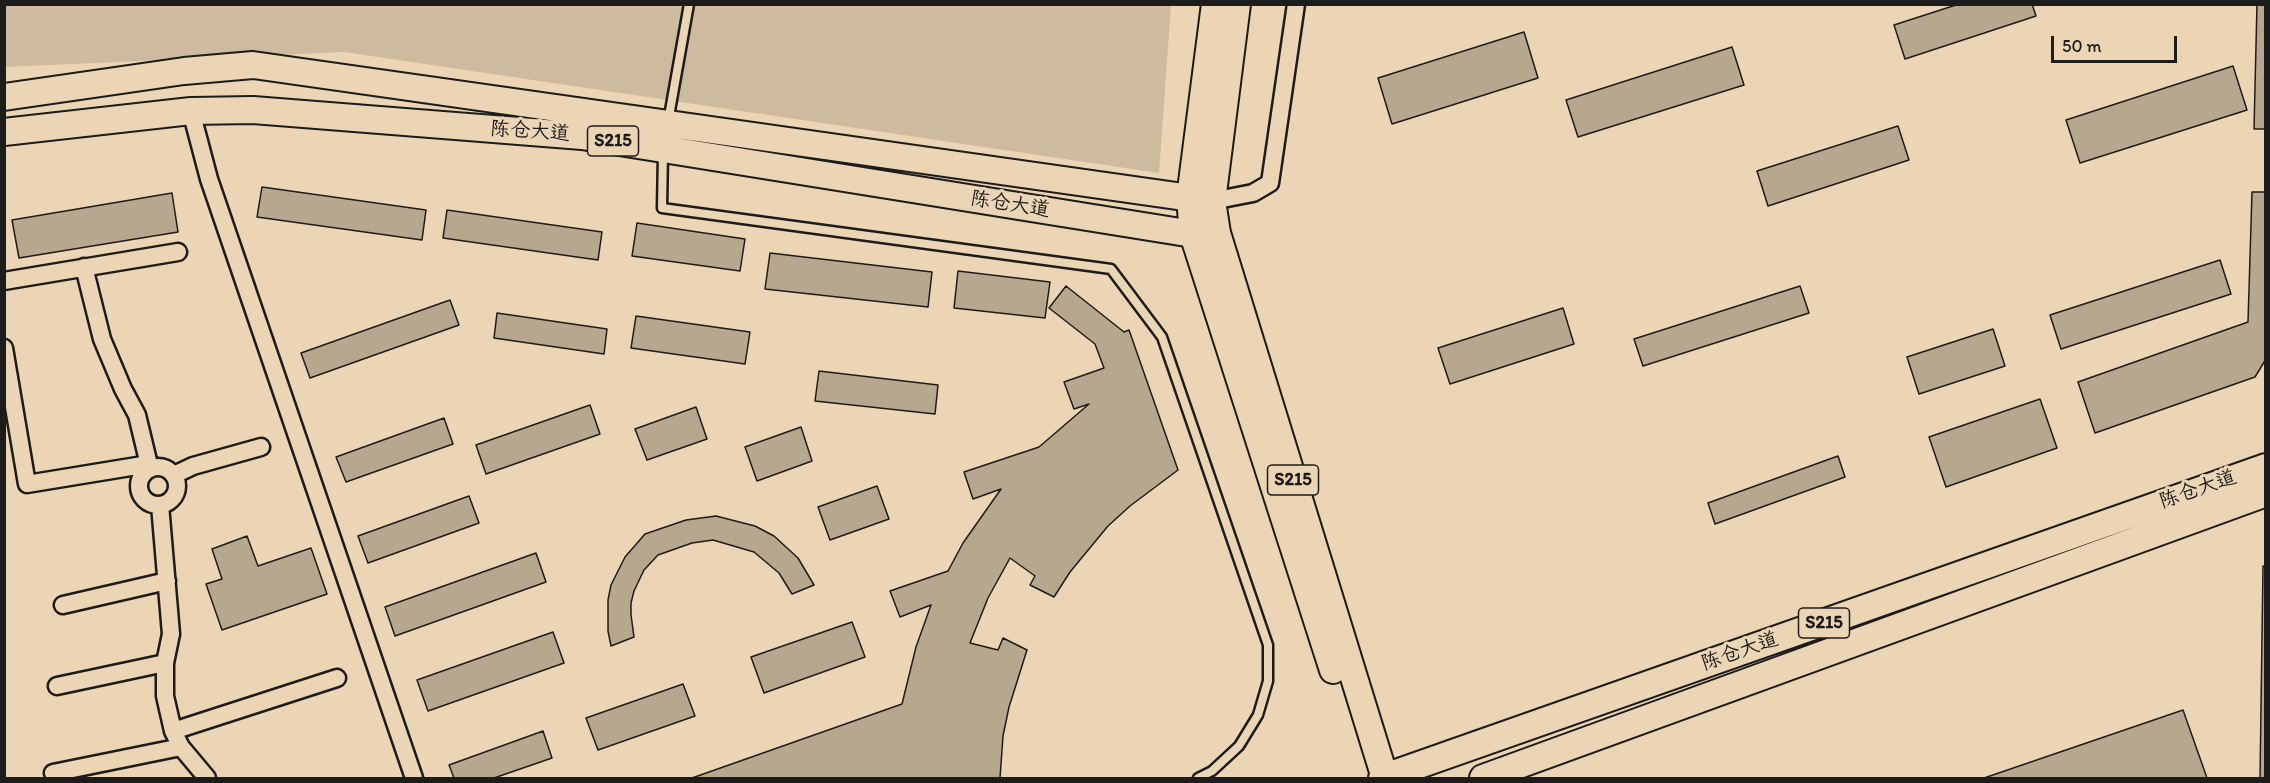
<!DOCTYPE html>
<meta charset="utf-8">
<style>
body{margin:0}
#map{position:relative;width:2270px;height:783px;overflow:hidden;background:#ecd5b4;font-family:Itim,sans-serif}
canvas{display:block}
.frame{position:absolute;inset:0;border:6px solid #1c1c1c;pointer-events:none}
.scale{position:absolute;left:2051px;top:36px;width:126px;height:27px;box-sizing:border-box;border:3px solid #1c1c1c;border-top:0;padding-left:8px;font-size:18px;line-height:21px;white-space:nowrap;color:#1c1c1c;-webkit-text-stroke:4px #ecd5b4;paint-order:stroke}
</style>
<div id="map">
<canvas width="2270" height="783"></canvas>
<div class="frame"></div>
<div class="scale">50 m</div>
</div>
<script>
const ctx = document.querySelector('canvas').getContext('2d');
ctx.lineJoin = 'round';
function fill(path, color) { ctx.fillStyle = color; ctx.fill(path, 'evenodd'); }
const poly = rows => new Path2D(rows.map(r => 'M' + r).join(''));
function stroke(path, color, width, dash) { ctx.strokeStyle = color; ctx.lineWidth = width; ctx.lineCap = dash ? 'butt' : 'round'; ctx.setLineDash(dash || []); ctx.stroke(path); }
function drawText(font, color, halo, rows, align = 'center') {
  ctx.font = font + ' Itim,"LXGW WenKai TC",sans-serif'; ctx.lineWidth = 6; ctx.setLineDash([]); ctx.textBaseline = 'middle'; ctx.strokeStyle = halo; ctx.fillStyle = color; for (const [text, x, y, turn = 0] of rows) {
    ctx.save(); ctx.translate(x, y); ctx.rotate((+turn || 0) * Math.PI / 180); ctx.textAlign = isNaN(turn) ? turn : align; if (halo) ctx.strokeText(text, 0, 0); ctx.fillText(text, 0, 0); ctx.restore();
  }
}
fill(poly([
 [4,5,1171,5,1159,173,344,52,5,67]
]), '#ceba9e');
const building = poly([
 [1959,4,2032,4,2036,16,1905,59,1894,25,1959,4],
 [2257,4,2266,4,2266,129,2254,129,2257,4],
 [1524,32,1538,78,1392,124,1378,78,1524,32],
 [1732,47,1744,85,1578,137,1566,100,1732,47],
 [2233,66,2247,110,2080,163,2066,120,2233,66],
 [1898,126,1909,160,1768,206,1757,171,1898,126],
 [262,187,426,210,422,240,257,217,262,187],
 [2252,192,2266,192,2266,359,2255,377,2095,433,2078,382,2248,322,2252,192],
 [172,193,178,232,19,258,12,220,172,193],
 [447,210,602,232,598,260,443,238,447,210],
 [637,223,745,239,740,271,632,256,637,223],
 [770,253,932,272,928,307,765,289,770,253],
 [2220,260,2231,294,2061,349,2050,315,2220,260],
 [958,271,1050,282,1045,318,954,308,958,271],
 [1066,286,1124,332,1129,330,1178,470,1130,506,1108,526,1070,572,1054,597,1030,585,1035,576,1010,558,988,598,970,643,998,650,1003,638,1027,650,1009,707,1003,736,1000,778,692,778,902,704,916,647,931,605,900,617,890,591,948,571,963,543,1001,489,973,499,964,472,1039,447,1089,404,1074,409,1064,382,1104,368,1095,344,1049,308,1066,286],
 [1800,286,1809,313,1643,366,1634,339,1800,286],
 [450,300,459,325,310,378,301,353,450,300],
 [1563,308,1574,344,1450,384,1438,348,1563,308],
 [497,313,607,329,604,354,494,338,497,313],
 [636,316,750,332,745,364,631,348,636,316],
 [1993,329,2005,366,1919,394,1907,357,1993,329],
 [819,371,938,385,935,414,815,401,819,371],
 [2040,399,2057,448,1946,487,1929,437,2040,399],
 [590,405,600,434,486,474,476,445,590,405],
 [696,407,707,439,647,460,635,429,696,407],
 [444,418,453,444,346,482,336,457,444,418],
 [801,427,812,461,757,481,745,447,801,427],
 [1838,456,1845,477,1715,524,1708,503,1838,456],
 [877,486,889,519,830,540,818,507,877,486],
 [469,496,479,523,368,563,358,536,469,496],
 [716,516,755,526,774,536,798,558,814,585,792,594,779,573,754,552,713,540,692,543,658,555,644,570,634,591,631,603,631,615,634,637,611,646,608,631,608,600,611,585,625,557,645,534,686,520,716,516],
 [247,536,258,566,311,548,327,594,222,630,206,584,222,579,212,549,247,536],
 [536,553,546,582,395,636,385,607,536,553],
 [2263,566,2266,566,2266,778,2260,778,2263,566],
 [852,622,865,657,764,693,751,657,852,622],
 [553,632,564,663,428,711,417,680,553,632],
 [683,684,695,716,598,750,586,718,683,684],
 [2183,710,2207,778,1984,778,2183,710],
 [543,731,552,758,494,778,454,778,449,765,543,731]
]);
fill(building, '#b8a78f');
stroke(building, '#1c1c1c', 1.5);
const lane = poly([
 [668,122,689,4],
 [663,153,662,208,1111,269,1162,337,1268,645,1268,681,1258,715,1239,746,1212,771,1198,778]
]);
const street = poly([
 [191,111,209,179,414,778],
 [1212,201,1253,193,1270,183,1296,4],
 [84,267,102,339,123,389,137,415,150,469],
 [4,281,178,252],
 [4,348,27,484,149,464],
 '139 486a19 19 0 1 1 38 0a19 19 0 1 1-38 0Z',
 [174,475,193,466,261,447],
 [160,505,171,634,165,663,165,696,173,731,181,747,207,778],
 [63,605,167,581],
 [57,686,165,663],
 [173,731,337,678],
 [53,773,181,747]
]);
const primary = poly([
 [1215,4,1190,198,1193,234,1333,670],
 [4,97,184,71,253,65,1212,201,1217,233,1385,778],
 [4,132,191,111,253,110,582,136,1193,234,1217,233],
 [1212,201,1237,4],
 [1382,778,2266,467],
 [1483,778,2266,493]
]);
stroke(lane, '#1c1c1c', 13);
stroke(street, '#1c1c1c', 21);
stroke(primary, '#1c1c1c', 30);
stroke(lane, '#ecd5b4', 8);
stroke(street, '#ecd5b4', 16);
stroke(primary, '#ecd5b4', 26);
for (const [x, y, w] of [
 [613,141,51],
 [1293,480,51],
 [1824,623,51]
]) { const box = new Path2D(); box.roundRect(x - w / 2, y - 15, w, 30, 4.5); ctx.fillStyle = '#ecd5b4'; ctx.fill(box); stroke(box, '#1c1c1c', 1.5); }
drawText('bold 18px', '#1c1c1c', null, [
 ["S215",613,141],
 ["S215",1293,480],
 ["S215",1824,623]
]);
drawText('20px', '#1c1c1c', '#ecd5b4', [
 ["陈仓大道",530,132,4],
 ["陈仓大道",1010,205,9],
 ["陈仓大道",2198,490,-19],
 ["陈仓大道",1740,652,-19]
]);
</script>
